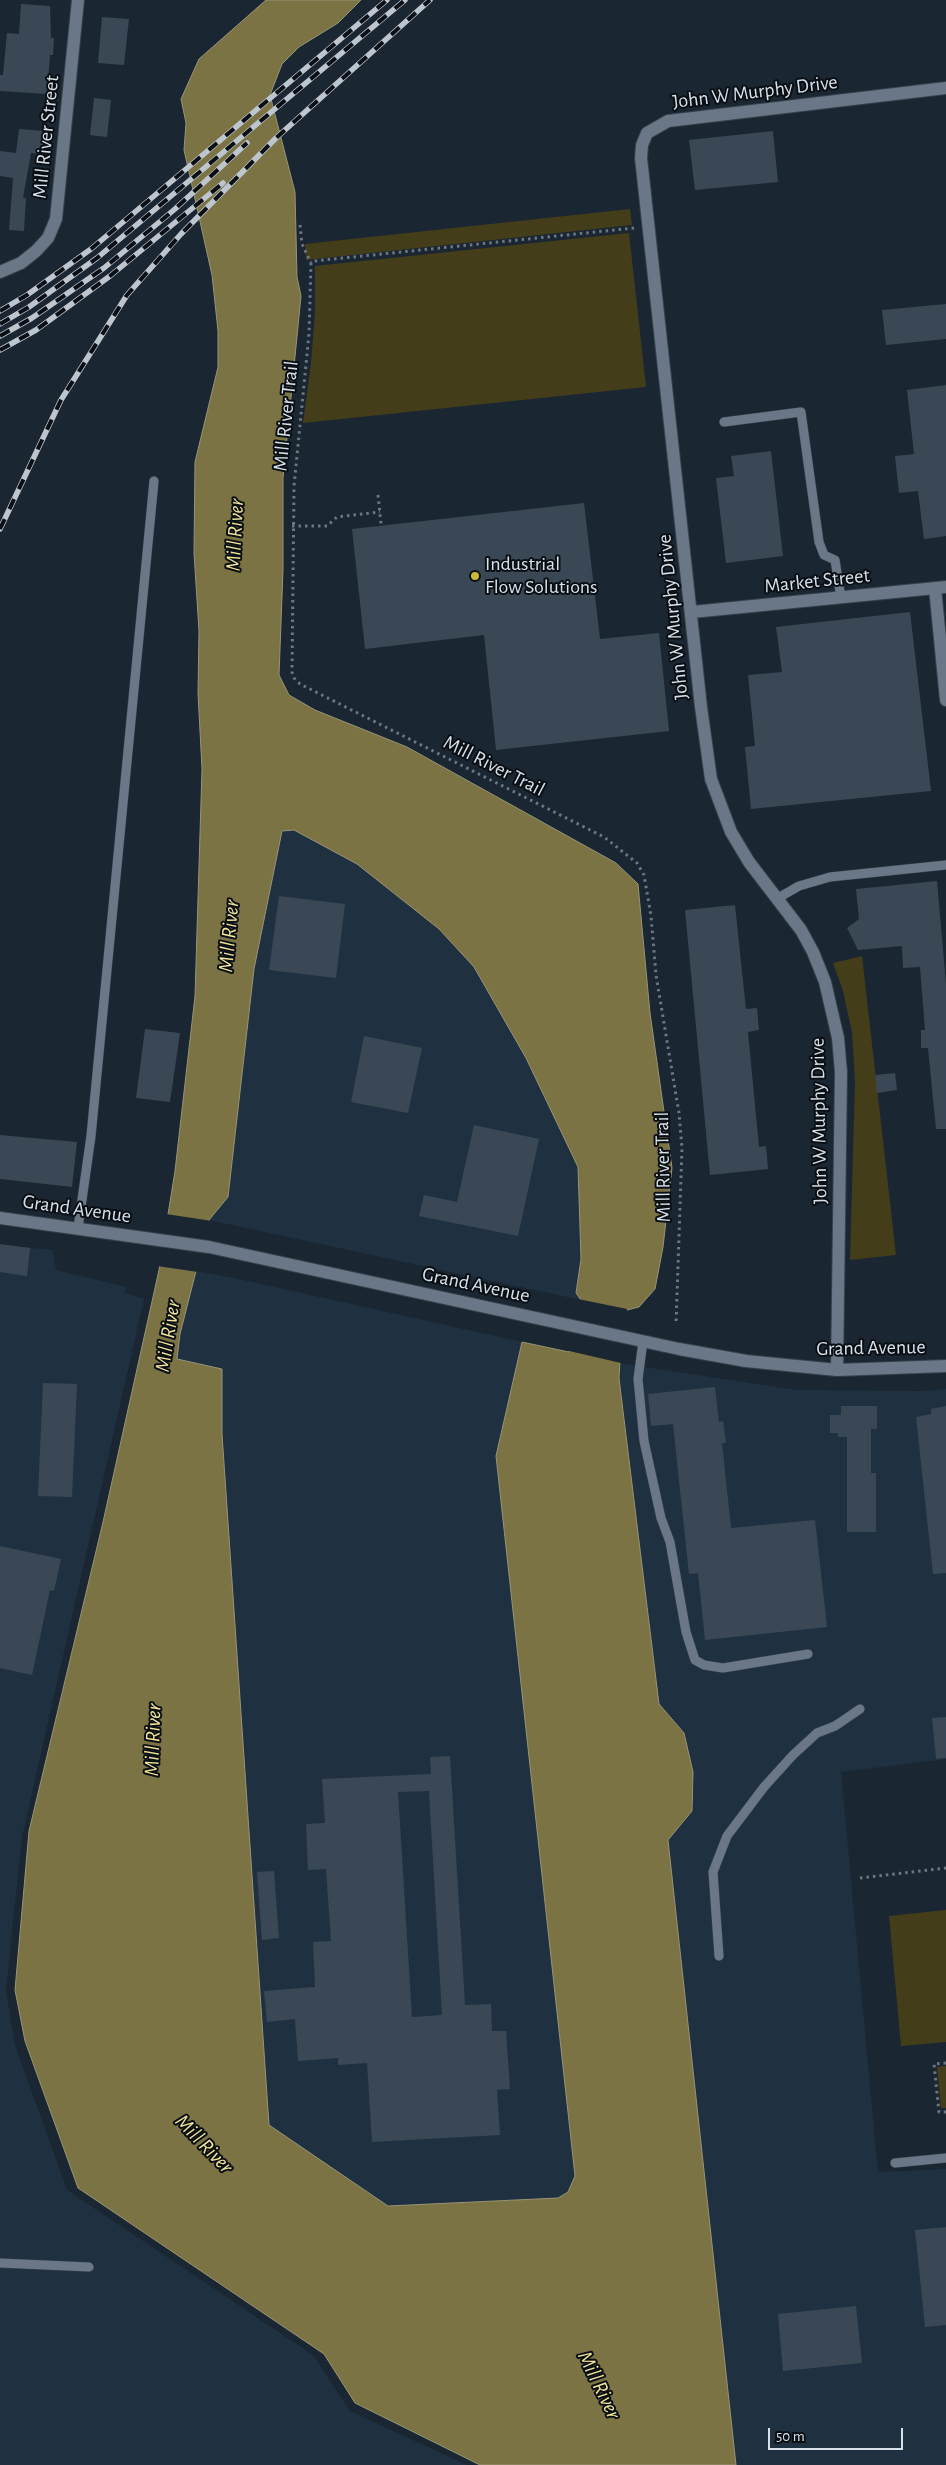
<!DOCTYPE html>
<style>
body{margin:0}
#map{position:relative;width:946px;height:2465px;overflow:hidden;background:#1a2632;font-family:"Alegreya Sans",sans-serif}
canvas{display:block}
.scale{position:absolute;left:768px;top:2428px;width:135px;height:22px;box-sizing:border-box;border:2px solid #d8e0e8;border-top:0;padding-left:6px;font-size:15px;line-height:18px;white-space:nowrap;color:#d8e0e8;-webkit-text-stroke:4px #090f14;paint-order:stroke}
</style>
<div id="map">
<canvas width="946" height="2465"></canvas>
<div class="scale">50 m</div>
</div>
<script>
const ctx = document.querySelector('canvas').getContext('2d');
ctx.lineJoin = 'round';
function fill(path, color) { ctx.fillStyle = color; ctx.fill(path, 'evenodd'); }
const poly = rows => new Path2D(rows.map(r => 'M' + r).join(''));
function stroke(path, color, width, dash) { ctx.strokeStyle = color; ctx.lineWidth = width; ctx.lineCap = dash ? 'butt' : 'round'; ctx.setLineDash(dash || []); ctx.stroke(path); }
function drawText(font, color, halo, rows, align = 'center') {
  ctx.font = font + ' "Alegreya Sans",sans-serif'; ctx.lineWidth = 4; ctx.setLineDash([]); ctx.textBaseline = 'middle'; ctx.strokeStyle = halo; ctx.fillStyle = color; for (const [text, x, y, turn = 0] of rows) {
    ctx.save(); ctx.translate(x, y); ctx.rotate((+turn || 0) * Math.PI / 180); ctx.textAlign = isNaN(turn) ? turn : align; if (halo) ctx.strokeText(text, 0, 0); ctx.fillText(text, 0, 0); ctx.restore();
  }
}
fill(poly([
 [294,830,357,864,439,930,474,967,526,1058,578,1167,581,1259,576,1293,581,1300,209,1220,228,1197,254,969,282,831],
 [0,1245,53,1250,56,1270,126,1287,125,1293,144,1299,22,1837,6,1990,15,2045,67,2190,313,2355,350,2411,467,2465,0,2465],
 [195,1271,234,1278,522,1342,496,1456,575,2176,568,2192,558,2198,388,2206,269,2125,222,1434,222,1370,177,1359,180,1334],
 [618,1363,796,1390,924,1391,946,1389,946,1759,841,1772,878,2172,946,2169,946,2465,736,2465,668,1840,692,1811,684,1733,659,1704]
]), '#1f3141');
fill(poly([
 [630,209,632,225,306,260,305,244],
 [629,233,646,387,303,423,311,363,315,312,315,266],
 [862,956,896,1255,850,1260,855,1082,852,1032,843,991,833,963],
 [946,1910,946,2042,901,2046,889,1916],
 [946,2066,946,2108,941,2108,937,2067]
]), '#443d1a');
const water = poly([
 [266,0,361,0,338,23,299,47,282,64,270,95,295,192,297,277,301,296,283,478,283,570,279,675,289,695,315,710,407,747,616,863,638,884,650,1013,672,1168,663,1247,655,1289,639,1307,623,1311,619,1378,659,1704,684,1733,693,1772,692,1811,668,1840,736,2465,480,2465,355,2403,324,2354,78,2188,25,2041,15,1990,29,1831,103,1522,159,1270,175,1171,195,996,202,769,198,693,199,631,194,553,195,462,218,367,218,331,212,275,184,150,186,123,181,99,199,59,266,0],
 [294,830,357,864,439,929,474,967,526,1058,578,1167,581,1259,576,1293,581,1300,569,1352,522,1342,496,1456,575,2176,568,2192,558,2198,388,2206,269,2125,222,1434,222,1369,177,1359,180,1334,209,1220,228,1197,254,969,282,831,294,830]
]);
fill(water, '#7c7345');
stroke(water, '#989476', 1);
fill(poly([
 [166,1214,212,1221,198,1272,157,1266],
 [578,1299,627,1309,621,1363,565,1350,567,1350]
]), '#1a2632');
fill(poly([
 [21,4,50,6,51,38,54,38,53,55,50,55,47,94,0,91,0,75,3,75,7,33,19,34],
 [102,17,129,19,124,65,98,63],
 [94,98,111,100,107,137,90,135],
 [19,129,44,131,42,154,31,153,23,198,26,198,24,231,9,230,13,178,0,176,0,151,16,153],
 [773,131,778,182,695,190,689,140],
 [946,304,946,339,886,345,882,310],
 [946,385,946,536,924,539,918,491,899,493,895,456,914,454,907,390],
 [771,451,783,556,726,563,716,478,734,476,731,456],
 [584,503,600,639,659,633,669,731,496,750,484,635,365,649,352,529],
 [910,612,931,791,751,809,745,747,755,746,748,675,782,672,776,627],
 [937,881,946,984,946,1129,936,1129,928,1048,921,1048,921,1030,925,1030,920,967,903,968,902,946,858,950,847,928,859,919,856,889],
 [279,896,345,904,336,978,269,970],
 [735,905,746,1009,757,1008,759,1030,748,1032,759,1147,766,1146,768,1169,710,1175,685,910],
 [145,1029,180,1033,170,1102,136,1098],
 [364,1036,422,1048,408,1113,351,1102],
 [895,1073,897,1090,877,1093,875,1075],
 [474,1125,539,1139,518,1236,419,1216,424,1195,457,1202],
 [0,1135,77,1142,72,1187,0,1179],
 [0,1244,30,1248,27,1276,0,1272],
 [43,1383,77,1384,72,1497,38,1496],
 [715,1387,719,1422,723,1421,726,1443,722,1443,731,1528,815,1520,827,1627,705,1640,698,1573,689,1574,673,1424,651,1426,648,1394],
 [841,1406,877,1406,877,1429,871,1429,871,1473,876,1473,876,1532,847,1532,847,1437,838,1437,838,1433,830,1433,830,1415,841,1415],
 [946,1406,946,1573,933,1574,916,1417,931,1414,931,1409],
 [0,1546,61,1559,54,1591,50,1590,32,1675,0,1668],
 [946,1717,946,1758,936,1759,932,1718],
 [450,1756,465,2005,491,2004,492,2031,506,2031,510,2089,497,2090,500,2135,372,2142,367,2063,338,2065,338,2058,298,2061,295,2019,267,2022,264,1991,315,1987,313,1942,331,1941,326,1869,308,1870,306,1824,325,1823,322,1779,431,1774,430,1757],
 [429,1791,442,2015,412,2017,398,1792],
 [274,1871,279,1938,262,1940,257,1872],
 [946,2227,946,2325,925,2327,915,2230],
 [856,2306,862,2363,783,2371,778,2314]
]), '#3a4855');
const lane = poly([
 [724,422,801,412,819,542,824,555,835,560,841,598],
 [778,898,799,886,830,877,946,865],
 [78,1228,91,1136,154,481],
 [643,1341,638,1379,644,1441,661,1518,670,1542,686,1632,695,1660,704,1665,723,1668,808,1654],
 [719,1956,713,1872,727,1836,764,1787,793,1755,817,1733,835,1726,860,1709],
 [895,2163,946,2158],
 [0,2263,89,2267]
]);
const street = poly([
 [0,272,21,263,36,251,48,238,56,219,78,0],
 [935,588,946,700],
 [692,612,946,587],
 [837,1370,841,1072,838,1038,825,982,813,952,801,930,749,862,731,832,711,779,701,707,641,158,642,145,647,133,668,121,946,88]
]);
const secondary = poly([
 [0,1218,209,1247,679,1349,746,1361,837,1370,946,1366]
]);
stroke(lane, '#38414b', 10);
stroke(street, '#38414b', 14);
stroke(secondary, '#38414b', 14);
stroke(poly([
 [300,225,302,244,311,263],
 [634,228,314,261,311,263,309,334,294,486,292,672,294,678,300,684,604,837,637,863,644,875,651,916,656,975,679,1113,682,1148,676,1325],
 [378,495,381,524],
 [292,526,327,526,337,517,380,512],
 [860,1878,946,1868],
 [946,2063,934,2064,939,2112,946,2112]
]), '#6d7782', 3, [2.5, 4]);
stroke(lane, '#697786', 9);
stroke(street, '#697786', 12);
stroke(secondary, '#697786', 12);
const rail = poly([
 [0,311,27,295,91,249,387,0],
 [0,324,29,307,97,258,405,0],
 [0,336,32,318,104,268,175,209,247,143],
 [0,350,36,330,110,276,223,183],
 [0,529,61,400,127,295,181,234,276,138,430,0]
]);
stroke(rail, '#bdc5ce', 5.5);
stroke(rail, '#090f14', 4, [11]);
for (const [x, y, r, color] of [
 [475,576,5,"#d0b837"]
]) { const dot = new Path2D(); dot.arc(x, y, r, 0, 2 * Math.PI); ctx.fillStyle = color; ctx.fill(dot); stroke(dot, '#090f14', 2); }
drawText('20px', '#d8e0e8', '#090f14', [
 ["John W Murphy Drive",755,92,-7],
 ["Mill River Street",46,137,-84],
 ["Mill River Trail",286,416,-84],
 ["Market Street",817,581,-6],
 ["John W Murphy Drive",673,617,-96],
 ["Mill River Trail",494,766,27],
 ["John W Murphy Drive",819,1121,-91],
 ["Mill River Trail",663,1167,-91],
 ["Grand Avenue",77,1209,8],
 ["Grand Avenue",476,1285,12],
 ["Grand Avenue",871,1348,-1]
]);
drawText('20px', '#d8e0e8', '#090f14', [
 ["Industrial",485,564],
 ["Flow Solutions",485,587]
], 'left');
drawText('italic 21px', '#f4e59a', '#090f14', [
 ["Mill River",235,535,-87],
 ["Mill River",229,936,-85],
 ["Mill River",168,1336,-81],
 ["Mill River",153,1740,-88],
 ["Mill River",204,2144,46],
 ["Mill River",599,2385,64]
]);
</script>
